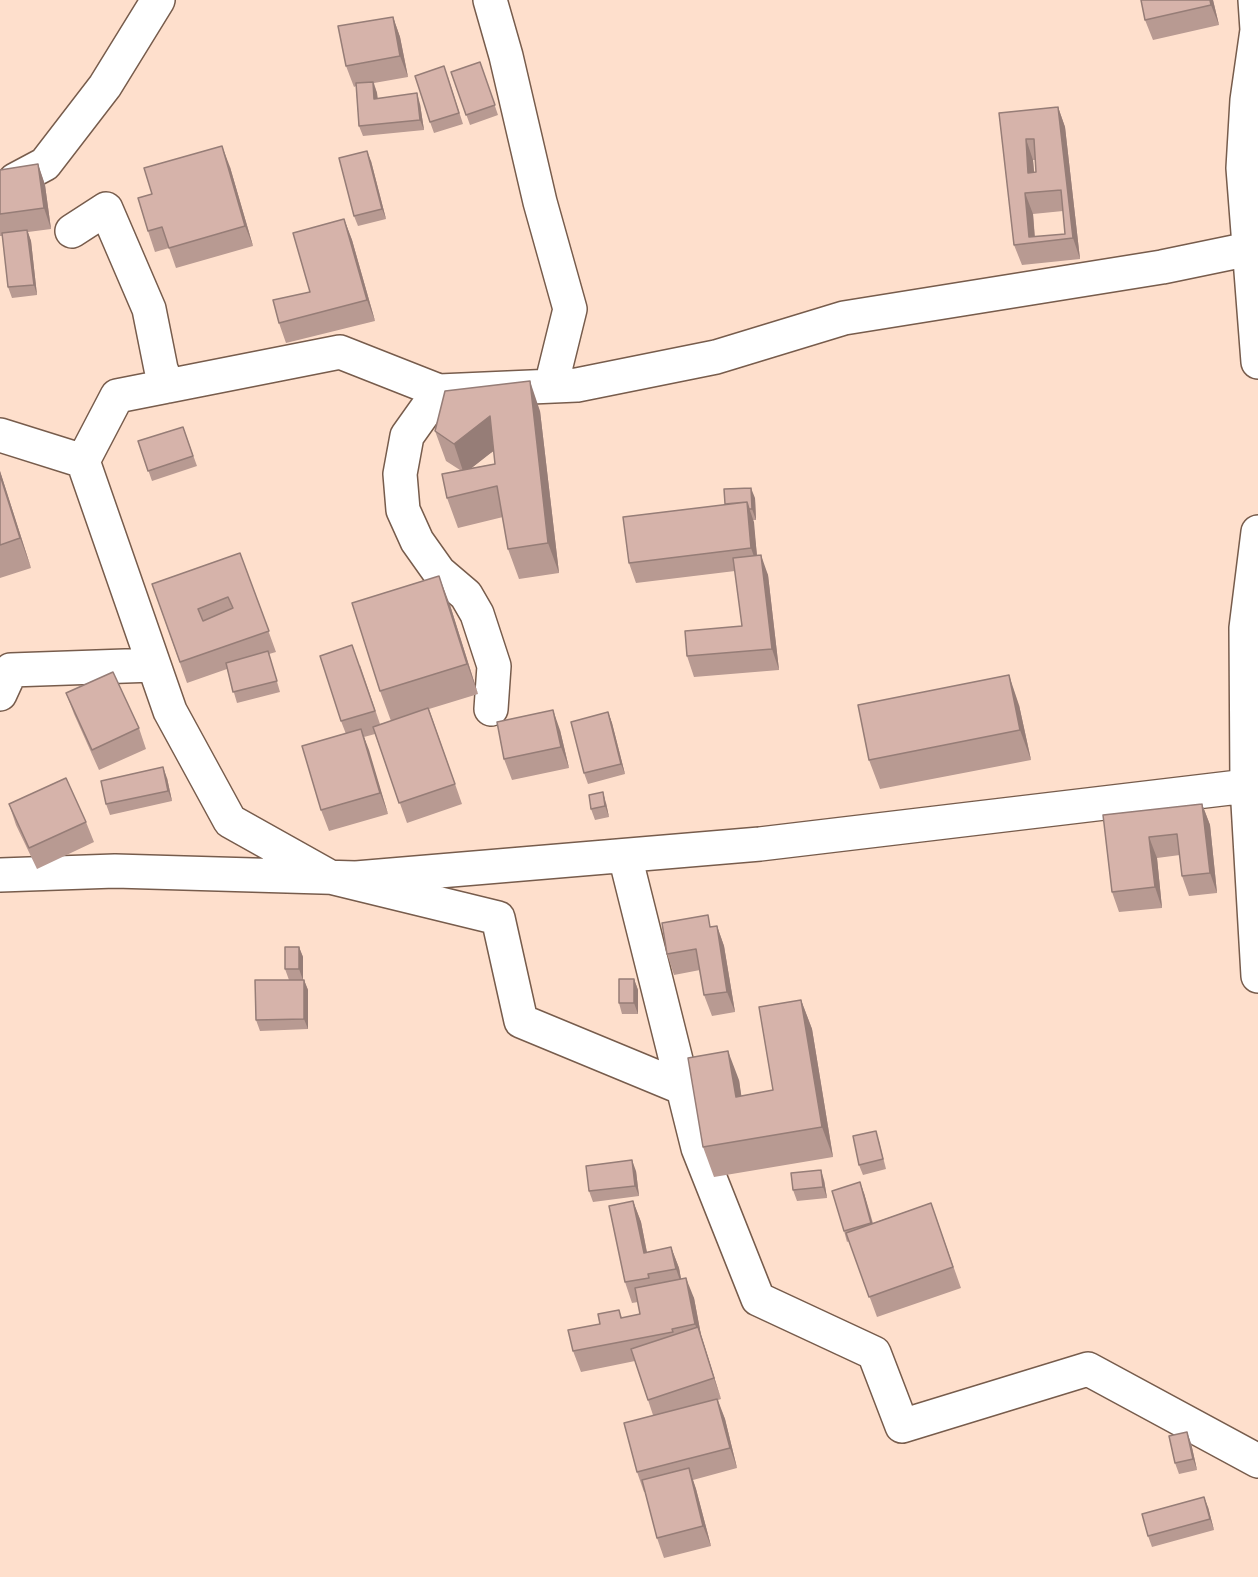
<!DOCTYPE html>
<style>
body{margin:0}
canvas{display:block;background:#fedfcc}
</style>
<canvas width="1258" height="1577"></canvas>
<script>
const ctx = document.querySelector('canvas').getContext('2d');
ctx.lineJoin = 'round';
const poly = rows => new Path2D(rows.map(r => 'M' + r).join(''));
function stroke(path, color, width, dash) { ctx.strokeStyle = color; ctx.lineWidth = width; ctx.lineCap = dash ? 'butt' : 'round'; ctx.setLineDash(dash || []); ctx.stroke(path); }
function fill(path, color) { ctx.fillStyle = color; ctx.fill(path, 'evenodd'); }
const minor = poly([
 [490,0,506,56,540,202,570,309,551,386],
 [1255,0,1257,30,1247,100,1243,168,1258,362],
 [15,180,45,164,105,86,158,0],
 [72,231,106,209,149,309,161,369,168,386],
 [439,391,407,436,400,474,403,510,417,541,439,572,466,595,477,614,494,666,491,709],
 [0,435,83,461,170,711,230,821,330,877,498,918,521,1021,683,1088],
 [83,461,117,396,340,352,439,391,577,385,716,357,844,318,1162,267,1249,249],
 [1258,532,1246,628,1247,786,1258,976],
 [0,694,11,670,154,665],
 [625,856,698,1148,758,1299,874,1353,902,1426,1088,1369,1258,1461],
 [0,875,115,871,356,878,760,844,1247,786]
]);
stroke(minor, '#775c4c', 36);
stroke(minor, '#fff', 33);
fill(poly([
 [1141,0,1213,0,1219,25,1153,40,1145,20],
 [393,17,400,37,408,77,374,83,377,93,378,99,420,104,424,130,363,136,359,126,356,86,354,87,346,66],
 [480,62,498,115,470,125,451,72],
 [448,77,463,124,434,133,430,122],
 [1058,107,1065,127,1080,259,1022,265,1014,245,999,113],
 [1033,160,1035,160,1036,172,1034,172],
 [1063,211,1065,234,1035,237,1033,214],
 [371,161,386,219,358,226,354,216],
 [38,164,45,185,51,229,28,232,31,241,37,295,12,298,8,287,3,236,0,236,0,170],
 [230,167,253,246,176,268,169,248,155,252,148,231],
 [344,219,352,240,375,321,286,343,279,323,310,292],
 [540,411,559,573,519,579,508,549,503,517,458,528,447,498,460,470,446,461,435,431],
 [494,451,495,464,471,468,489,454],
 [183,427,197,466,152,481,138,441],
 [0,471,31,568,0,578],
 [755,498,756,520,753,520,757,555,768,575,779,670,694,677,687,656,742,626,735,571,636,583,629,563,725,504],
 [240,553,276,652,269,654,280,692,237,703,227,669,187,683,152,584],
 [450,605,478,694,429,709,462,804,407,823,375,734,364,737,388,814,329,831,321,810,346,734,341,721,360,665,380,724,391,721,380,691],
 [66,693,139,728,146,749,99,770,74,714],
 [1019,705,1031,760,880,789,869,760],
 [608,712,612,723,625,774,588,784,584,773],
 [560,730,569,768,512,780,504,759],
 [167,778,172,801,110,815,106,804],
 [606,803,609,817,595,820,591,809],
 [9,804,86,822,94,842,37,869,16,825],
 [1202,804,1210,825,1217,893,1189,896,1182,876,1180,855,1157,858,1162,908,1119,912,1112,892,1103,815],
 [712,926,717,926,724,946,735,1012,712,1016,704,995,700,970,674,975,667,954],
 [299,947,303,957,303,980,289,980,285,969],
 [634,979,638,990,638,1014,622,1014,619,1003],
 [304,980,308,990,308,1029,260,1031,256,1020],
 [801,1000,812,1029,833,1157,714,1177,703,1147,739,1080,741,1096,773,1090],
 [879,1141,886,1169,863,1175,859,1165],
 [636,1171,639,1196,593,1202,589,1191],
 [824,1180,827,1198,797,1201,793,1190],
 [864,1193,873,1223,931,1203,961,1288,877,1317,849,1241,847,1242,844,1231],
 [633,1201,641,1222,647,1252,671,1247,679,1268,681,1279,694,1298,701,1335,721,1399,718,1400,725,1419,737,1468,693,1480,696,1489,711,1546,664,1558,657,1538,645,1492,644,1492,637,1472,653,1415,635,1361,581,1372,573,1351,619,1310,622,1318,640,1314,638,1302,632,1303,625,1282],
 [1191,1443,1197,1470,1179,1474,1175,1463],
 [1208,1507,1214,1530,1152,1547,1148,1536]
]), '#b89a92');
fill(poly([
 [1210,0,1213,0,1219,25,1211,5],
 [393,17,400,37,408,77,400,56],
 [373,82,377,93,378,110,374,99],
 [417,93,420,104,424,130,420,120],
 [1058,107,1065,127,1080,259,1073,238],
 [1026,139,1033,160,1036,193,1028,173],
 [222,146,230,167,253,246,245,226],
 [367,151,371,161,386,219,382,209],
 [38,164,45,185,51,229,44,208],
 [1025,193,1033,214,1035,242,1029,237],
 [344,219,352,240,375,321,367,300],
 [27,230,31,241,37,295,34,285],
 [530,381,540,411,559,573,548,543],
 [490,416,501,445,464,474,454,444],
 [0,471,31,568,20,538,0,475],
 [751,488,755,498,756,520,752,509],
 [747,502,754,522,758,568,751,548],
 [761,555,768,575,779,670,772,649],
 [439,576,450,605,478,694,467,664],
 [1009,675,1019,705,1031,760,1020,730],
 [553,710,560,730,569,768,561,747],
 [608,712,612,723,625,774,621,764],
 [361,729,369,750,388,814,380,793],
 [163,767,167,778,172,801,168,791],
 [603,792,606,803,609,817,605,806],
 [1202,804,1210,825,1217,893,1210,873],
 [1149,837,1157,858,1162,908,1155,887],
 [717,926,724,946,735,1012,727,992],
 [299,947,303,957,303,980,299,969],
 [634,979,638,990,638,1014,634,1003],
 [304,980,308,990,308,1029,304,1019],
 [801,1000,812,1029,833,1157,822,1127],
 [728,1051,739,1080,746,1126,736,1097],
 [632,1160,636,1171,639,1196,635,1186],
 [821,1170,824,1180,827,1198,823,1187],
 [860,1182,864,1193,875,1233,871,1223],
 [633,1201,641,1222,651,1274,644,1253],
 [671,1247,679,1268,683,1289,676,1269],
 [686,1278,694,1298,701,1335,721,1399,695,1324],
 [717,1399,725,1419,737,1468,730,1448],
 [1187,1432,1191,1443,1197,1470,1193,1459],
 [689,1468,696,1489,711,1546,703,1526],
 [1204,1497,1208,1507,1214,1530,1210,1519]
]), '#967d77');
const building = poly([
 [1141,0,1210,0,1211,5,1145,20,1141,0],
 [393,17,400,56,346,66,338,26,393,17],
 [480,62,495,105,466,115,451,72,480,62],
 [444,66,459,113,430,122,415,76,444,66],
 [373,82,374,99,417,93,420,120,359,126,356,83,373,82],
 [1058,107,1073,238,1014,245,999,113,1058,107],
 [1026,139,1034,139,1036,172,1028,173,1026,139],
 [1061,190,1065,234,1029,237,1025,193,1061,190],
 [222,146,245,226,169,248,162,227,148,231,138,198,152,194,144,168,222,146],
 [367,151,382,209,354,216,339,158,367,151],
 [38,164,44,208,0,214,0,170,38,164],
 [344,219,367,300,279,323,273,300,310,292,293,233,344,219],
 [27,230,34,285,8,287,2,233,27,230],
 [530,381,548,543,508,549,497,486,447,498,442,474,495,464,490,416,454,444,435,431,445,391,530,381],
 [183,427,193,456,148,471,138,441,183,427],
 [0,475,20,538,0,545,0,475],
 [751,488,752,509,749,509,747,502,725,504,724,489,751,488],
 [747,502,751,548,629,563,623,517,747,502],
 [240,553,269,631,180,662,152,584,240,553],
 [228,597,233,608,203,621,198,609,228,597],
 [761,555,772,649,687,656,685,631,742,626,733,558,761,555],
 [439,576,467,664,380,691,352,603,439,576],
 [352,645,375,711,341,721,320,656,352,645],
 [268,651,277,681,233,692,226,663,268,651],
 [113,672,139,728,92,750,66,693,113,672],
 [1009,675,1020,730,869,760,858,705,1009,675],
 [428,708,455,784,399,803,373,727,428,708],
 [553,710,561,747,504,759,497,722,553,710],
 [608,712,621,764,584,773,571,722,608,712],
 [361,729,380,793,321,810,302,746,361,729],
 [163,767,168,791,106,804,101,781,163,767],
 [66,778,86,822,29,848,9,804,66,778],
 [603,792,605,806,591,809,589,795,603,792],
 [1202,804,1210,873,1182,876,1177,834,1149,837,1155,887,1112,892,1103,815,1202,804],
 [708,915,710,927,717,926,727,992,704,995,696,949,667,954,662,923,708,915],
 [285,947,299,947,299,969,285,969,285,947],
 [619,979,634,979,634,1003,619,1003,619,979],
 [255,980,304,980,304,1019,256,1020,255,980],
 [801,1000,822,1127,703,1147,688,1058,728,1051,736,1097,773,1090,759,1007,801,1000],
 [876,1131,883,1159,859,1165,853,1136,876,1131],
 [632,1160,635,1186,589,1191,586,1166,632,1160],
 [821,1170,823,1187,793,1190,791,1173,821,1170],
 [860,1182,871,1223,844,1231,832,1191,860,1182],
 [633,1201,644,1253,671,1247,676,1269,648,1274,649,1278,625,1282,609,1206,633,1201],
 [931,1203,953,1267,869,1297,846,1233,931,1203],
 [686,1278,695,1324,672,1329,673,1332,573,1351,568,1330,600,1324,598,1314,619,1310,621,1318,640,1314,635,1288,686,1278],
 [698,1327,714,1378,648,1400,631,1349,698,1327],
 [717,1399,730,1448,637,1472,624,1423,717,1399],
 [1187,1432,1193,1459,1175,1463,1169,1436,1187,1432],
 [689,1468,703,1526,657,1538,642,1480,689,1468],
 [1204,1497,1210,1519,1148,1536,1142,1514,1204,1497]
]);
fill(building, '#d6b3aa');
stroke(building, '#967d77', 1.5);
</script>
